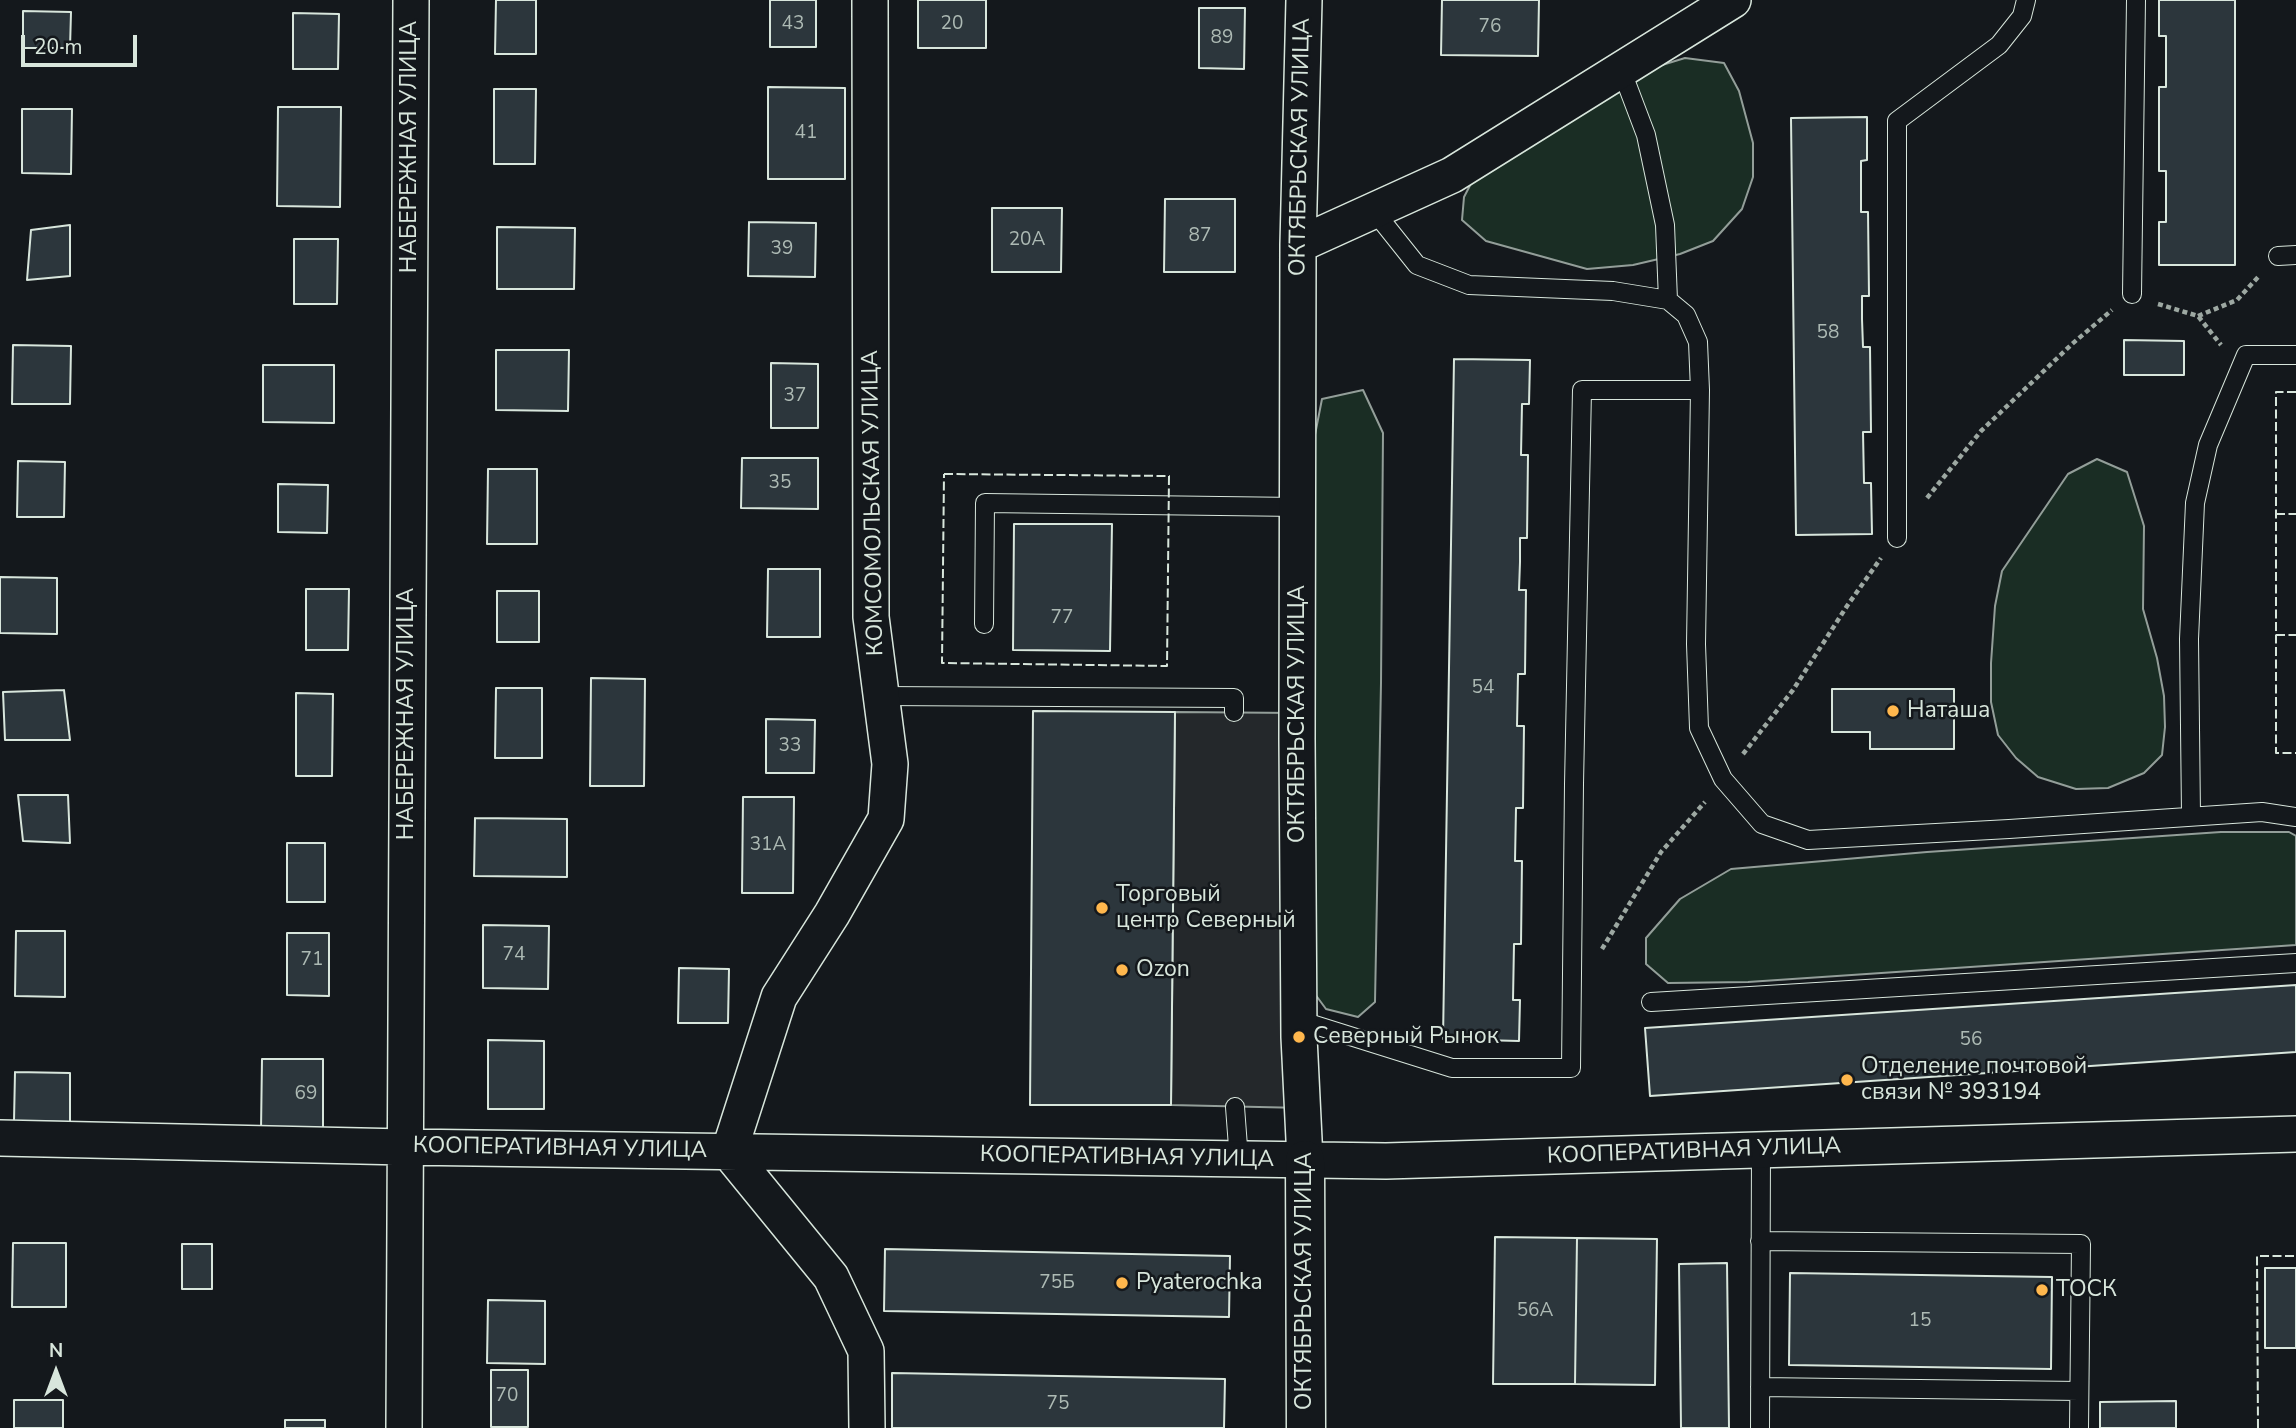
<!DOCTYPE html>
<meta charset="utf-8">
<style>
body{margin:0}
#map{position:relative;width:2296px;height:1428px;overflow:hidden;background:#14181c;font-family:"Nunito Sans",sans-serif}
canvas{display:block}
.north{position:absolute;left:21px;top:1337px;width:70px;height:70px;-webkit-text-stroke:5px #14181c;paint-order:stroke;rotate:0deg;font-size:19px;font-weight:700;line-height:28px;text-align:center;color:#d8e6dc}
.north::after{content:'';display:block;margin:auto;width:24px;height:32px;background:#d8e6dc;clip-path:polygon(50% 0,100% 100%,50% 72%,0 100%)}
.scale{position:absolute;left:21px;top:35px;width:116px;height:32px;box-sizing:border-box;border:4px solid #d8e6dc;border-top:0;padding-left:9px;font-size:21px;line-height:24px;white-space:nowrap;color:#d8e6dc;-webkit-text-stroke:5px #14181c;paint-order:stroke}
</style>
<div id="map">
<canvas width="2296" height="1428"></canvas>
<div class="north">N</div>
<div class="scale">20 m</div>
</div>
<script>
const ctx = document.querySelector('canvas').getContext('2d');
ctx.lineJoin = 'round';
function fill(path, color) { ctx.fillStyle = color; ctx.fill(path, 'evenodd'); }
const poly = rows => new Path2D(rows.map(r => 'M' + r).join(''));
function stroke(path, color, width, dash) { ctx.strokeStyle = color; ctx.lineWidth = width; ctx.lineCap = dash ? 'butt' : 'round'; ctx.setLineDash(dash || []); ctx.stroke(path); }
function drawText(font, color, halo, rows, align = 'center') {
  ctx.font = font + ' "Nunito Sans",sans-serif'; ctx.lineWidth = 5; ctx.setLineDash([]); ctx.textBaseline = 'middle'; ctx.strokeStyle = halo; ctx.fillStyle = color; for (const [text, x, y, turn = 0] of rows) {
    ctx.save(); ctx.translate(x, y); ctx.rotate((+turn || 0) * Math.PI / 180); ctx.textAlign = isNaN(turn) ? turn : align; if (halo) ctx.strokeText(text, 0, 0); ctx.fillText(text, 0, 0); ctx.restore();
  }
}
const green = poly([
 [1685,58,1724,63,1739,91,1753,143,1753,177,1742,209,1713,241,1680,254,1633,265,1587,269,1486,241,1462,220,1464,197,1477,172,1649,69,1685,58],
 [1363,390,1383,433,1381,683,1375,1002,1358,1017,1326,1009,1312,990,1312,450,1322,399,1363,390],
 [2097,459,2127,472,2144,526,2143,609,2157,658,2164,696,2165,727,2162,755,2144,773,2108,788,2076,789,2038,777,2016,758,1998,735,1991,702,1991,663,1995,606,2002,571,2068,474,2097,459],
 [2221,832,2289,832,2296,836,2296,945,1748,982,1668,983,1646,964,1646,938,1680,899,1731,869,1927,852,2221,832]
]);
fill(green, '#1a2d24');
stroke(green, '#939e99', 2);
const parking = poly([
 [1175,712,1298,713,1303,1108,1171,1105,1175,712]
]);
fill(parking, '#24282b');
stroke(parking, '#939e99', 2);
const building = poly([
 [496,0,536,0,536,54,495,54,496,0],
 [770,0,816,0,816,47,770,47,770,0],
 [918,0,986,0,986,48,918,48,918,0],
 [1442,0,1539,0,1538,56,1441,55,1442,0],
 [2159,0,2235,0,2235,265,2159,265,2159,222,2166,222,2166,171,2159,171,2159,87,2166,87,2166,36,2159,36,2159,0],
 [1199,8,1245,8,1244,69,1199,68,1199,8],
 [23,11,71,12,70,48,23,48,23,11],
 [293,13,339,14,338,69,293,69,293,13],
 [768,87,845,88,845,179,768,179,768,87],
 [494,89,536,89,535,164,494,164,494,89],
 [278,107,341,107,340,207,277,206,278,107],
 [22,109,72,109,71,174,22,173,22,109],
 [1867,117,1867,160,1861,161,1861,212,1868,212,1869,296,1862,296,1862,319,1863,347,1870,347,1871,432,1863,432,1864,483,1871,483,1872,534,1796,535,1791,118,1867,117],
 [1165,199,1235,199,1235,272,1164,272,1165,199],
 [992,208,1062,208,1061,272,992,272,992,208],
 [749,222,816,223,815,277,748,276,749,222],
 [70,225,70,276,27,280,31,230,70,225],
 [497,227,575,228,574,289,497,289,497,227],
 [294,239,338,239,337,304,294,304,294,239],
 [2124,340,2184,341,2184,375,2124,375,2124,340],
 [13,345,71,346,70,404,12,404,13,345],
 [496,350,569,350,568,411,496,410,496,350],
 [1454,359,1530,360,1529,404,1522,404,1521,455,1528,455,1527,538,1520,538,1520,562,1519,590,1526,590,1525,674,1518,674,1517,726,1524,726,1523,808,1516,808,1515,861,1522,861,1521,944,1514,944,1513,1000,1520,1000,1519,1041,1443,1039,1454,359],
 [771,363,818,364,818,428,771,428,771,363],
 [263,365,334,365,334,423,263,422,263,365],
 [742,458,818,458,818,509,741,508,742,458],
 [18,461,65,462,64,517,17,517,18,461],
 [488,469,537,469,537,544,487,544,488,469],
 [278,484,328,485,327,533,278,532,278,484],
 [1014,524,1112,524,1110,651,1013,650,1014,524],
 [768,569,820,569,820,637,767,637,768,569],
 [0,577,57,578,57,634,0,633,0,577],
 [306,589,349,589,348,650,306,650,306,589],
 [497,591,539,591,539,642,497,642,497,591],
 [591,678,645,679,644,786,590,786,591,678],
 [496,688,542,688,542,758,495,758,496,688],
 [1832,689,1954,689,1954,749,1870,749,1870,732,1832,732,1832,689],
 [64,690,70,740,5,740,3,692,64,690],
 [296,693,333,694,332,776,296,776,296,693],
 [1033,711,1175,712,1171,1105,1030,1105,1033,711],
 [766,719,815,720,814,773,766,773,766,719],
 [18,795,68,795,70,843,23,841,18,795],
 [743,797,794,797,793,893,742,893,743,797],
 [475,818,567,819,567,877,474,876,475,818],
 [287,843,325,843,325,902,287,902,287,843],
 [483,925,549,926,548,989,483,988,483,925],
 [16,931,65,931,65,997,15,996,16,931],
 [287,933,329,933,329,996,287,995,287,933],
 [679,968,729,969,728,1023,678,1023,679,968],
 [2296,985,2296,1052,1650,1096,1645,1028,2296,985],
 [488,1040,544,1041,544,1109,488,1109,488,1040],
 [262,1059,323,1059,323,1131,261,1130,262,1059],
 [15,1072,70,1073,70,1122,14,1121,15,1072],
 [1495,1237,1577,1238,1575,1384,1493,1384,1495,1237],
 [1577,1238,1657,1239,1655,1385,1575,1384,1577,1238],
 [13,1243,66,1243,66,1307,12,1307,13,1243],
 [182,1244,212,1244,212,1289,182,1289,182,1244],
 [885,1249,1230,1256,1229,1317,884,1311,885,1249],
 [1727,1263,1729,1428,1681,1428,1679,1264,1727,1263],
 [2265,1268,2296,1268,2296,1348,2265,1348,2265,1268],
 [1790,1273,2052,1277,2051,1369,1789,1365,1790,1273],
 [488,1300,545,1301,545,1364,487,1363,488,1300],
 [491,1370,528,1370,528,1427,491,1427,491,1370],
 [892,1373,1225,1379,1224,1428,892,1428,892,1373],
 [14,1400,63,1400,63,1428,14,1428,14,1400],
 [2176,1401,2176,1428,2100,1428,2100,1402,2176,1401],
 [285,1420,325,1420,325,1428,285,1428,285,1420]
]);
fill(building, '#2c363c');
stroke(building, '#d8e6dc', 2);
const lane = poly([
 [1621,69,1646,135,1665,225,1668,300],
 [2278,256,2296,255],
 [2132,294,2136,0],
 [1700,390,1696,644,1699,728,1723,779,1762,824,1808,840,2009,829,2262,812,2296,817],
 [1897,538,1897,121,1999,45,2022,16,2026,0],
 [984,624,985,503,1298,507],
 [880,696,1234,698,1234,712],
 [2191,815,2189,639,2195,503,2208,445,2246,355,2296,355],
 [1651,1002,2296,963],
 [1299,1020,1452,1068,1571,1068,1574,784,1582,390,1700,390,1698,342,1686,315,1668,300,1613,291,1469,285,1417,265,1374,211],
 [1235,1107,1239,1160],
 [1760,1241,2081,1244,2079,1428],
 [1760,1387,2079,1391],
 [1760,1428,1761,1151]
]);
const street = poly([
 [1304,0,1298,245,1297,738,1299,1037,1305,1160],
 [1298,245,1452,175,1733,0],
 [0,1138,405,1147,1386,1161,2296,1134],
 [404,1428,411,0],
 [867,1428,866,1351,831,1277,729,1152,779,997,832,914,886,819,890,764,871,617,870,0]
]);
const secondary = poly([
 [1305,1160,1306,1428]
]);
stroke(lane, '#d8e6dc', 20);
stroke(street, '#d8e6dc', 38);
stroke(secondary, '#d8e6dc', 41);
stroke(poly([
 [2158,304,2198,316,2221,345],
 [2198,316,2237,300,2260,275],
 [1927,498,1981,431,2072,344,2112,310],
 [1743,754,1793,690,1847,606,1881,558],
 [1602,949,1661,852,1705,802]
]), '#9da8a2', 4.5, [5, 3.5]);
stroke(lane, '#14181c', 18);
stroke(street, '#14181c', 35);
stroke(secondary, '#14181c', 38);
stroke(poly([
 [2296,392,2276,392,2276,753,2296,753],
 [944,474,1169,476,1167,666,942,663,944,474],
 [2276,514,2296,514],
 [2276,635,2296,635],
 [2258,1428,2257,1256,2296,1256]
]), '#d8e6dc', 2, [9, 3.5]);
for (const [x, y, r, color] of [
 [1893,711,7,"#ffb74d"],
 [1102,908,7,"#ffb74d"],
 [1122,970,7,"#ffb74d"],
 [1299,1037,7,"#ffb74d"],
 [1847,1080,7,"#ffb74d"],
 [1122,1283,7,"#ffb74d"],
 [2042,1290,7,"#ffb74d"]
]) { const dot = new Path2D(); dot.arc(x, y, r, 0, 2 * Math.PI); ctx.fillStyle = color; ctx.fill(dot); stroke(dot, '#14181c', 2.5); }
drawText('19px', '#adbab4', null, [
 ["43",793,24],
 ["20",952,24],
 ["76",1490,27],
 ["89",1222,38],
 ["41",806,133],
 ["87",1200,236],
 ["20А",1027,240],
 ["39",782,249],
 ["58",1828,333],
 ["37",795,396],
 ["35",780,483],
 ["77",1062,618],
 ["54",1483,688],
 ["33",790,746],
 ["31А",768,845],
 ["74",514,955],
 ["71",312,960],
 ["56",1971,1040],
 ["69",306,1094],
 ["75Б",1057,1283],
 ["56А",1535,1311],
 ["15",1920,1321],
 ["70",507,1396],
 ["75",1058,1404]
]);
drawText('23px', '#d8e6dc', '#14181c', [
 ["НАБЕРЕЖНАЯ УЛИЦА",410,147,-90],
 ["ОКТЯБРЬСКАЯ УЛИЦА",1301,147,-89],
 ["КОМСОМОЛЬСКАЯ УЛИЦА",874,503,-91],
 ["НАБЕРЕЖНАЯ УЛИЦА",407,714,-90],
 ["ОКТЯБРЬСКАЯ УЛИЦА",1298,714,-90],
 ["КООПЕРАТИВНАЯ УЛИЦА",560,1149,1],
 ["КООПЕРАТИВНАЯ УЛИЦА",1694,1152,-2],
 ["КООПЕРАТИВНАЯ УЛИЦА",1127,1158,1],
 ["ОКТЯБРЬСКАЯ УЛИЦА",1305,1281,-90]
]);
drawText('23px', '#d8e6dc', '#14181c', [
 ["Наташа",1907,711],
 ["Торговый",1116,895],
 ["центр Северный",1116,921],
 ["Ozon",1136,970],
 ["Северный Рынок",1313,1037],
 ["Отделение почтовой",1861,1067],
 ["связи № 393194",1861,1093],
 ["Pyaterochka",1136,1283],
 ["ТОСК",2056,1290]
], 'left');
</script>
